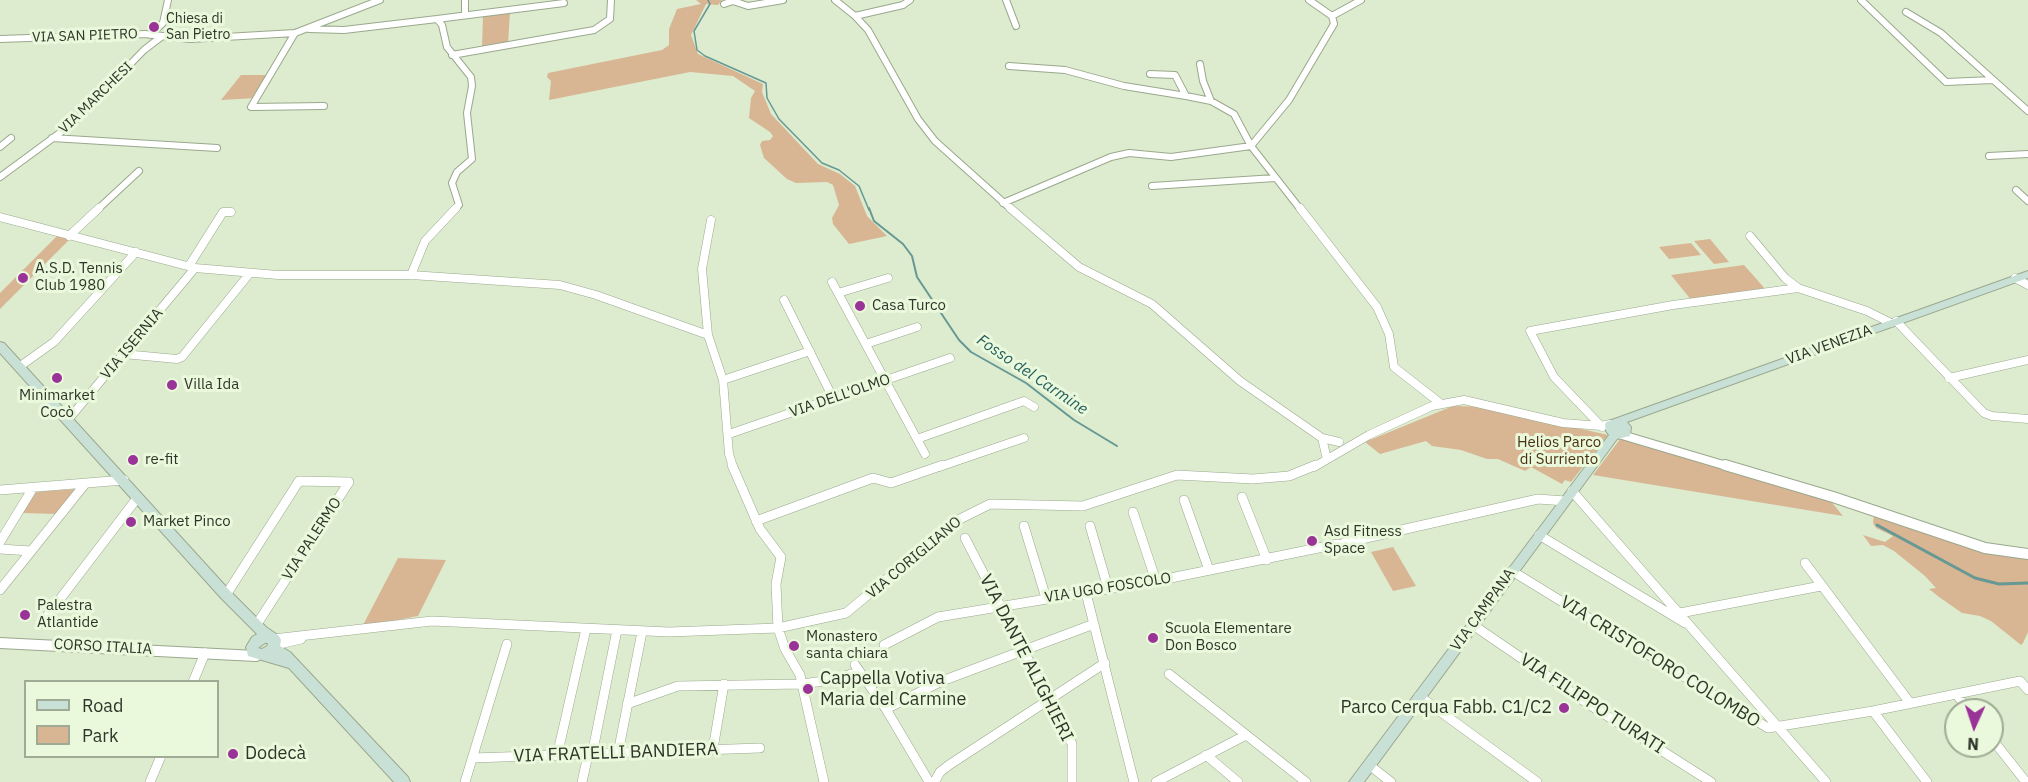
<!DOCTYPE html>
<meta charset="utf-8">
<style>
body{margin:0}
#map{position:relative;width:2028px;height:782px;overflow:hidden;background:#ddeccf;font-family:"IBM Plex Sans",sans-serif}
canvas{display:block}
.legend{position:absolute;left:24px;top:680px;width:195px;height:78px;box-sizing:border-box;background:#eaf9dc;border:2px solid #9fab95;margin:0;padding:8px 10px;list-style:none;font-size:18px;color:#2f352a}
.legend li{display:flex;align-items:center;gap:12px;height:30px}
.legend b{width:30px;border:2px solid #9fab95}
.north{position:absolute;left:1944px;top:698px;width:60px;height:60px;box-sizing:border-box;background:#eaf9dc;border:2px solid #9fab95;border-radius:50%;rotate:183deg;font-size:16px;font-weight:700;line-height:24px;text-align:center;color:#2f352a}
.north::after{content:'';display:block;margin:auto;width:21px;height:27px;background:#9a3397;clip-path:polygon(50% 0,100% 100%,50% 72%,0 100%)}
</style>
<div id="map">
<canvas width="2028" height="782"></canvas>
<ul class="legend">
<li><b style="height:8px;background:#c9e0d6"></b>Road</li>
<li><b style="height:16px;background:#d8b593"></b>Park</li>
</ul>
<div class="north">N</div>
</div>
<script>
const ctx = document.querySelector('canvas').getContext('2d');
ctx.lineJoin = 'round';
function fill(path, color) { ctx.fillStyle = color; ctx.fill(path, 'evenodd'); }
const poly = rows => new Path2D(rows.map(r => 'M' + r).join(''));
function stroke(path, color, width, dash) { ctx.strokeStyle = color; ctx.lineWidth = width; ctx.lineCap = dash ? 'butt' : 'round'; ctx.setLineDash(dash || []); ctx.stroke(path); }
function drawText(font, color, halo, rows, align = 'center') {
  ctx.font = font + ' "IBM Plex Sans",sans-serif'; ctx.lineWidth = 6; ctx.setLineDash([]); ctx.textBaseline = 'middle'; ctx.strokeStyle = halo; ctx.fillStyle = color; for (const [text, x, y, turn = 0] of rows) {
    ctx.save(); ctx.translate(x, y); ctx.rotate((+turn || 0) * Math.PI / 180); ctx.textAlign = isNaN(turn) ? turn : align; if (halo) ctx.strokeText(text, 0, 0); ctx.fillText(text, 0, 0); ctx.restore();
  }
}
fill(poly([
 [696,0,722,0,718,5,706,4,691,35,698,54,763,84,762,92,771,114,818,164,840,174,855,186,867,216,887,236,849,244,833,224,832,218,839,205,833,185,827,182,796,183,787,179,764,158,760,145,762,141,770,140,773,136,770,132,749,118,751,98,755,91,733,76,690,72,549,100,551,81,547,77,548,73,662,50,669,45,669,29,677,9,701,4],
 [510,12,508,44,482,48,483,15],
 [241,75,268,75,256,98,221,100],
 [57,236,70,239,0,309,0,293],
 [1710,239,1729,262,1714,264,1694,241],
 [1691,243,1701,255,1669,259,1659,247],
 [1744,265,1767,291,1692,301,1671,275],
 [1453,406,1484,407,1608,435,1571,482,1565,480,1562,484,1531,467,1525,471,1498,459,1487,459,1461,450,1432,446,1426,441,1380,454,1365,442],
 [1621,438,1829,499,1843,516,1593,475],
 [78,489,57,514,22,513,34,492],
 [1874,514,1996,555,2028,559,2028,632,2023,643,2021,645,1991,621,1980,616,1962,613,1939,597,1929,589,1936,588,1925,576,1894,551,1883,545,1871,546,1863,535,1885,542,1893,536,1876,528,1873,523],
 [1393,547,1406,569,1416,586,1393,591,1371,552],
 [398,558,446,560,418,616,362,627]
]), '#d8b593');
stroke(poly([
 [708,0,710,4,694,31,697,50,705,56,766,83,767,98,779,119,822,163,839,170,859,186,869,210]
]), '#669894', 1.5);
stroke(poly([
 [869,208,874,221,903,244,912,256,917,277,959,340,971,352,1026,383,1074,420,1117,446]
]), '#669894', 2);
stroke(poly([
 [1877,525,1975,578,1999,584,2028,583]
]), '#669894', 3);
const minorFar2 = poly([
 [465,0,465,13],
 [835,0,855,16,903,5,910,0],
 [1006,0,1016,26],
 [1861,0,1946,82,1993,80],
 [724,4,733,1,748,6,783,0],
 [1906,12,1941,33,2028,111],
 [855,16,868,30,918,119,935,141,1012,210],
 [1332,16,1361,0],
 [437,19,564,3],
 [309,29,344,30,437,19,442,25,447,47,471,77,472,86,467,113,472,159,457,172,452,183,459,205,454,210],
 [295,33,251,107,324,106],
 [150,35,163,23,168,0],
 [0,39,145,34,190,39,295,33,380,0],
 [452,55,594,30,610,19,611,0],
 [1009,66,1065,70,1124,86,1186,96],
 [1150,74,1175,75,1186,96,1211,101],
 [52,138,217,148],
 [0,147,11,138],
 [1989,156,2028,154],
 [0,177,72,124,144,50,161,37],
 [1152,186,1275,178],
 [2016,190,2028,201],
 [1003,203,1111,157,1129,153,1171,157,1251,146,1234,114,1211,101,1203,81,1200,64],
 [97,210,139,171],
 [1301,210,1251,146,1289,100,1334,24,1332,16,1309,0]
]);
const minorFar1 = poly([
 [1010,208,1079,267,1152,304,1240,381,1322,438,1339,442],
 [1300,208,1377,307,1389,334,1394,367,1440,403],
 [0,217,195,268,278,275,411,275,560,285,596,295,708,335,723,380,729,454,733,467],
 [69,236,99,208],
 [1750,236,1785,278,1798,288,1867,311,1891,323],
 [189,266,223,212,231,212],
 [411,275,425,241,456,208],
 [2015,278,2028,285],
 [832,282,925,454],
 [838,293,888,278],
 [784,300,833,398],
 [1896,321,1984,413,1992,416,2028,419],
 [708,335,702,269,711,220],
 [866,344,917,327],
 [123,354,177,359,182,357,250,273],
 [19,367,54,342,136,252],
 [1949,378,2028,360],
 [723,380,810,351],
 [68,420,195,268],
 [1602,427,1554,377,1530,331,1673,305,1798,288],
 [729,434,950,358],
 [1322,438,1326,455],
 [917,439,1024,401,1034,407],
 [939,467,1024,438],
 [1314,467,1369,435,1432,406,1464,400,1563,423,1601,426,1610,424]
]);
const minor = poly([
 [732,465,760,529,781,557,776,584,778,628,785,649,800,675,824,782],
 [0,490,124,480],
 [1572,491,1826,782],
 [1242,497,1267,560],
 [1184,500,1209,570],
 [1133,512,1156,581],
 [756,521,873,478,891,483,943,465],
 [1024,526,1046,598],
 [1090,526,1108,588],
 [1539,535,1685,623],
 [965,538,1072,744,1072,782],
 [0,542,33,488],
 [1344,543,1538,499,1565,501],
 [0,549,31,551],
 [1805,563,1910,703],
 [1512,571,1768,728,1873,711,2020,681,2028,690],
 [0,590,85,484],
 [1086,593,1134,782],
 [226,595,299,481,349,482,257,624],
 [1680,613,1821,586],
 [41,624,138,497],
 [1473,625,1590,705,1711,782],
 [273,639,432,621,669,632,778,628,846,613,958,520,990,504,1083,506,1177,475,1253,479,1289,476,1316,465],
 [275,645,301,639],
 [884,645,938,617,1156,581,1338,544],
 [855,665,886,709,928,780],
 [1169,674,1306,782],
 [193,682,205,653],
 [1956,694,1969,710],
 [1419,696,1537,782],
 [627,704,678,686,802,684,831,680,858,672],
 [886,709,942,681,1094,624],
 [1873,711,1927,782],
 [1992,739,2026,782],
 [713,749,724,684],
 [618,753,642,632],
 [592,755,617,630],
 [1206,755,1238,782],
 [557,756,586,629],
 [473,758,760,748],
 [1369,765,1391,782],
 [935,781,940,772,949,765,1105,663],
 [150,782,161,756],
 [465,782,507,644],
 [582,782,588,755],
 [1156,782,1246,735]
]);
const tertiaryFar1 = poly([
 [1622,435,1730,467]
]);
const tertiary = poly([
 [1725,465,1833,497,1985,548,2028,554],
 [0,643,256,656]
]);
const secondary = poly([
 [2028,271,2028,278,1627,422,1631,427,1630,436,1617,439,1364,782,1349,782,1609,435,1606,431,1605,425,1606,422,2028,271],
 [0,342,4,343,230,591,266,627,279,636,281,640,280,646,290,652,408,777,410,782,394,782,289,668,248,656,246,647,252,637,257,634,222,599,0,353,0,342],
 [265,643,268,643,267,646,262,649,258,648,265,643]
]);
stroke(minorFar2, '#9aa88d', 8);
stroke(minorFar1, '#9aa88d', 9);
stroke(minor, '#9aa88d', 10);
stroke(tertiaryFar1, '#9aa88d', 10);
stroke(tertiary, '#9aa88d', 12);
stroke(secondary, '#9aa88d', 2);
stroke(minorFar2, '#fff', 6);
stroke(minorFar1, '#fff', 8);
stroke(minor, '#fff', 9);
stroke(tertiaryFar1, '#fff', 8);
stroke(tertiary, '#fff', 10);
fill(secondary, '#c9e0d6');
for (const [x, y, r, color] of [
 [154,27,6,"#9a3397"],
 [23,278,6,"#9a3397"],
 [860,306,6,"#9a3397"],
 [57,378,6,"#9a3397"],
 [172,385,6,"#9a3397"],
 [133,460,6,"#9a3397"],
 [131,522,6,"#9a3397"],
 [1312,541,6,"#9a3397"],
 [25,615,6,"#9a3397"],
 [1153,638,6,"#9a3397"],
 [794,646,6,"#9a3397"],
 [808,689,6,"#9a3397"],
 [1564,708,6,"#9a3397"],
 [233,754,6,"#9a3397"]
]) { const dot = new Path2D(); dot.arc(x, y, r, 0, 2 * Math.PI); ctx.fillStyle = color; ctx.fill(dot); stroke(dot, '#eaf9dc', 2); }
drawText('14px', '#2f352a', '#eaf9dc', [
 ["Chiesa di",166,19],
 ["San Pietro",166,35]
], 'left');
drawText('14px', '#2f352a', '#eaf9dc', [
 ["VIA SAN PIETRO",85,36,-2],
 ["VIA MARCHESI",96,98,-44]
]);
drawText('15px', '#2f352a', '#eaf9dc', [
 ["A.S.D. Tennis",35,269],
 ["Club 1980",35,286],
 ["Casa Turco",872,306],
 ["Villa Ida",184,385],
 ["Minimarket",57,396,"center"],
 ["Cocò",57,413,"center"],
 ["re-fit",145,460],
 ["Market Pinco",143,522],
 ["Asd Fitness",1324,532],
 ["Space",1324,549],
 ["Palestra",37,606],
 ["Atlantide",37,623],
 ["Scuola Elementare",1165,629],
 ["Don Bosco",1165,646],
 ["Monastero",806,637],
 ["santa chiara",806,654]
], 'left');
drawText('15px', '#2f352a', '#eaf9dc', [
 ["VIA ISERNIA",132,344,-50],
 ["VIA VENEZIA",1829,345,-20],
 ["VIA DELL'OLMO",840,396,-19],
 ["VIA PALERMO",312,539,-57],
 ["VIA CORIGLIANO",914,558,-40],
 ["VIA UGO FOSCOLO",1108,588,-9],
 ["VIA CAMPANA",1483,610,-54],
 ["CORSO ITALIA",103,647,3]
]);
drawText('15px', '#4c3012', '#eaf9dc', [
 ["Helios Parco",1559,443],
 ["di Surriento",1559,460]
]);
drawText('italic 16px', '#255f5f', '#eaf9dc', [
 ["Fosso del Carmine",1032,375,34]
]);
drawText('18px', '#2f352a', '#eaf9dc', [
 ["VIA DANTE ALIGHIERI",1026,658,63],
 ["VIA CRISTOFORO COLOMBO",1660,662,32],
 ["VIA FILIPPO TURATI",1592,704,33],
 ["VIA FRATELLI BANDIERA",616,753,-2]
]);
drawText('18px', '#2f352a', '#eaf9dc', [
 ["Cappella Votiva",820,679],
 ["Maria del Carmine",820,700],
 ["Parco Cerqua Fabb. C1/C2",1552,708,"right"],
 ["Dodecà",245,754]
], 'left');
</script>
